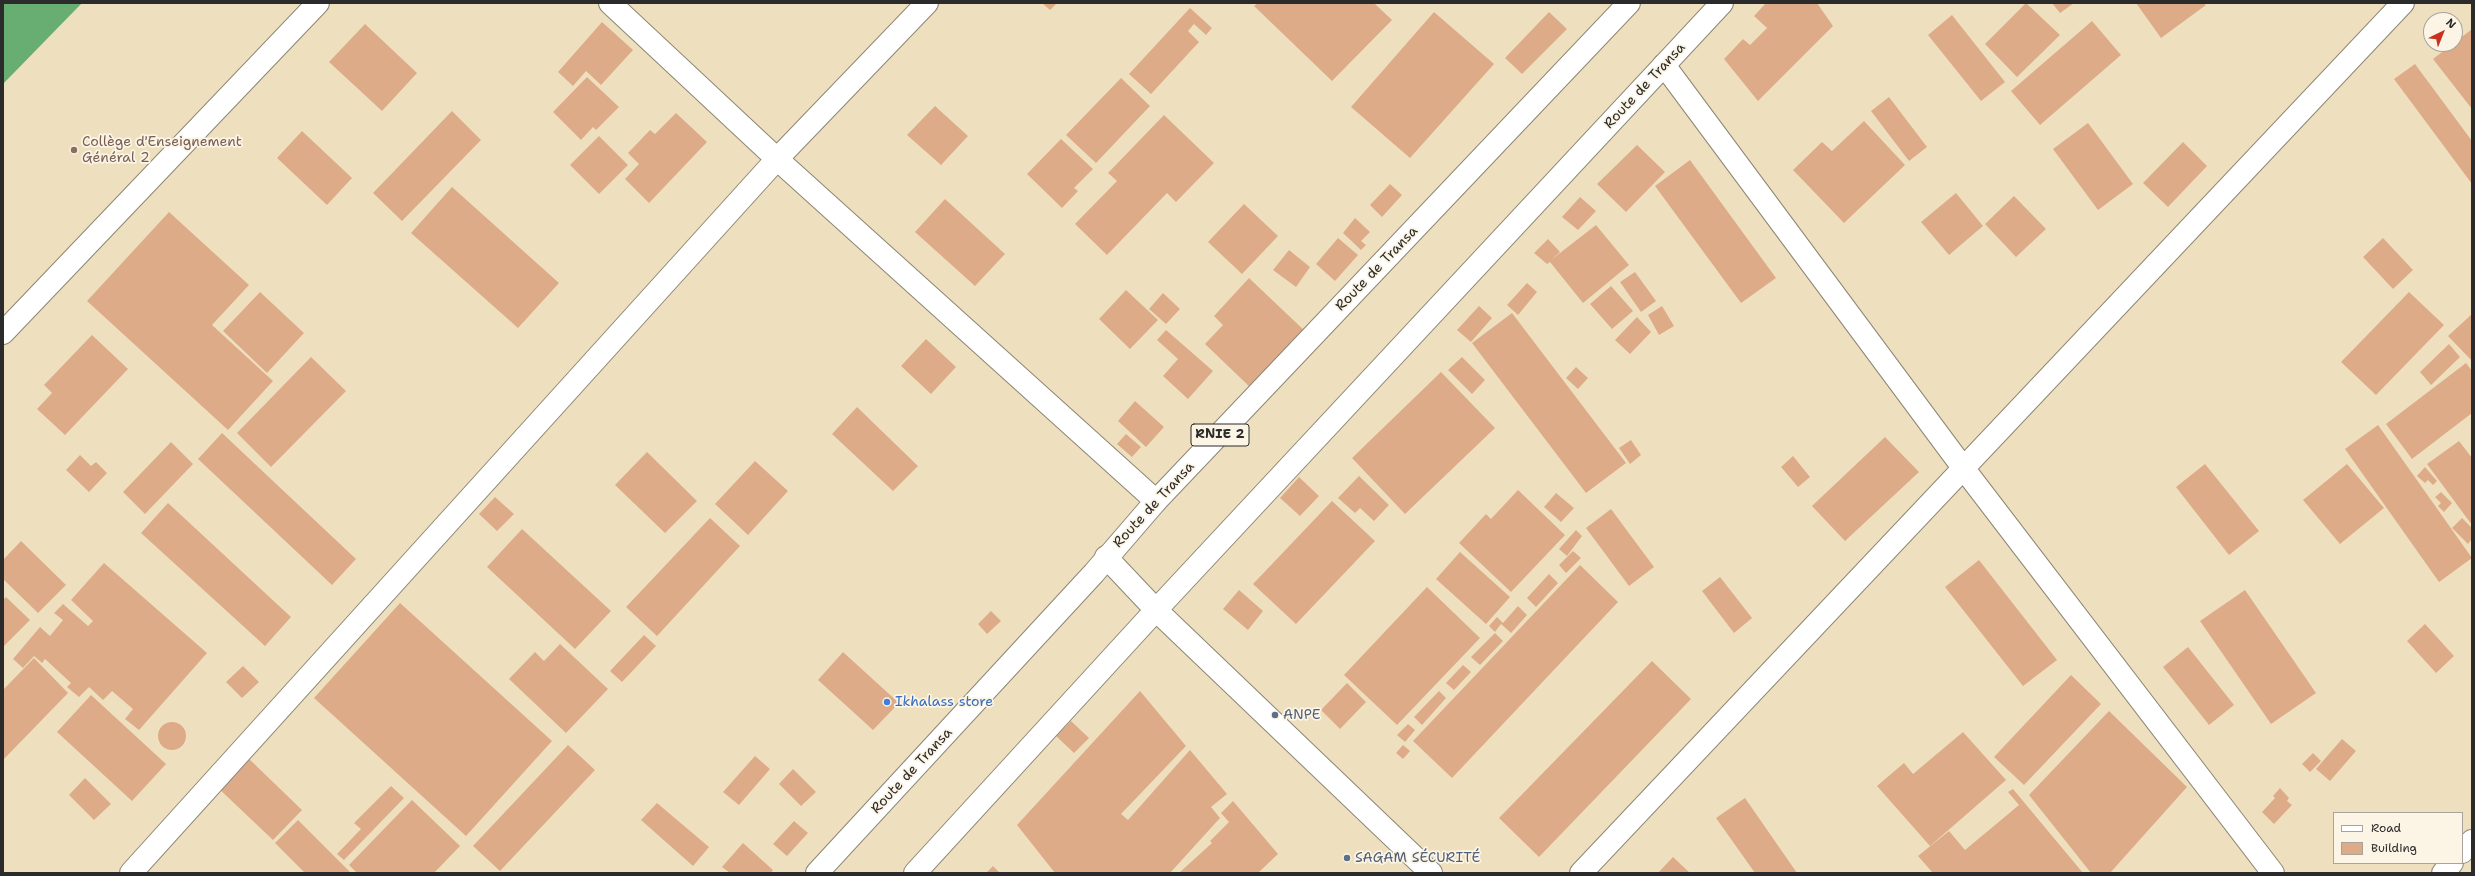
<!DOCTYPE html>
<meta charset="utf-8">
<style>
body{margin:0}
#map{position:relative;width:2475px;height:876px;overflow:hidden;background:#eee0be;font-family:"Shantell Sans",sans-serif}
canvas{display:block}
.frame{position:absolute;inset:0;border:4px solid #2b2b2b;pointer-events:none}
.legend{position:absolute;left:2333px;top:812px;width:130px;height:52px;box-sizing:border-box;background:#fcf5e5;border:1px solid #a8a49b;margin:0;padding:5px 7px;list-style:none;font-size:12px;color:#2b2b2b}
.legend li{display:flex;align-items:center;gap:8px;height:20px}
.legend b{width:20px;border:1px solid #a8a49b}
.north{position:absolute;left:2423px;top:12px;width:40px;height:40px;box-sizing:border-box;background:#fcf5e5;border:1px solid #a8a49b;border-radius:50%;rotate:43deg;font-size:11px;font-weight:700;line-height:16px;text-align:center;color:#2b2b2b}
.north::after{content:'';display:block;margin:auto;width:14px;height:18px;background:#c8321e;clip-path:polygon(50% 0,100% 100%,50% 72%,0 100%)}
</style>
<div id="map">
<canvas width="2475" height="876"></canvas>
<div class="frame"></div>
<ul class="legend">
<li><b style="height:5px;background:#fff"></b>Road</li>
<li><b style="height:11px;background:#deab89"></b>Building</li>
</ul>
<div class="north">N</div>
</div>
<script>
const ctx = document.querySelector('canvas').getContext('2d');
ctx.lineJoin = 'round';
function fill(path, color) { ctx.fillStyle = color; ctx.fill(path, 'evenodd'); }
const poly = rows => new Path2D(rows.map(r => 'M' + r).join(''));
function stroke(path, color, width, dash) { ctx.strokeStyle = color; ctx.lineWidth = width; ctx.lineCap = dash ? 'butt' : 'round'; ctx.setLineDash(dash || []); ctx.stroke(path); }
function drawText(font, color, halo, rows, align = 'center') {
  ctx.font = font + ' "Shantell Sans",sans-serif'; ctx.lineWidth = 3.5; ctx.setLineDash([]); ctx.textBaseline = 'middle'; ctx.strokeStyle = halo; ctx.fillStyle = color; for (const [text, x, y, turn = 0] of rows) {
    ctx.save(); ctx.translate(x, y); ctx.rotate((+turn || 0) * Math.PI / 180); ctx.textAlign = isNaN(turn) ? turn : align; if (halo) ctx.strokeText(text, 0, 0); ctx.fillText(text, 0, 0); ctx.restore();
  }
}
fill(poly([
 [3,3,82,3,3,84]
]), '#68ad72');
fill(poly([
 [1042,3,1057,3,1050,10],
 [1258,3,1374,3,1392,20,1332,81,1254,6],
 [1766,3,1817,3,1833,26,1758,101,1724,59,1743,39,1750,45,1767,28,1754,16],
 [2026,3,2060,35,2017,77,1985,44],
 [2052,3,2074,3,2060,13],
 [2136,3,2204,3,2206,5,2161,38],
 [1190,8,1212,28,1206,35,1194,24,1188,31,1199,42,1151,94,1129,74],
 [1434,12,1494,64,1410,158,1351,107],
 [1549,12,1567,29,1522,74,1505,58],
 [1952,15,2005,82,1981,101,1928,35],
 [2092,21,2121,55,2040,125,2011,91],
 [602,22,633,50,601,85,586,71,573,86,558,72],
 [365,24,417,73,382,111,329,62],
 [2472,29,2472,109,2433,59],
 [2415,64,2472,141,2472,184,2394,79],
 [587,77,619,107,596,130,593,127,581,140,553,112],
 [1121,78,1150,106,1096,163,1066,135],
 [1889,97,1927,147,1909,161,1871,111],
 [935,106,968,136,941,165,907,135],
 [452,111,481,140,402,221,373,193],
 [676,113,707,142,649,203,625,179,639,164,628,153,650,130,655,134],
 [1164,115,1214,163,1176,202,1167,193,1107,255,1075,224,1117,181,1108,173],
 [1864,121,1905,165,1844,223,1793,170,1822,142,1832,151],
 [2088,123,2133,184,2098,210,2053,149],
 [302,131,352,178,327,205,277,158],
 [599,136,628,165,599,194,570,165],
 [1061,139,1093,169,1074,188,1078,191,1062,208,1027,174],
 [2183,142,2207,166,2168,207,2143,183],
 [1637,145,1665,172,1626,212,1597,184],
 [1690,160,1776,278,1741,303,1655,186],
 [1390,184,1402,195,1382,217,1370,205],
 [452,187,559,283,518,328,411,233],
 [1956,193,1983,226,1949,255,1921,222],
 [2014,196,2046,229,2016,257,1985,224],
 [1580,197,1596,211,1578,230,1562,217],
 [945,199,1005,254,975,286,915,232],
 [1244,204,1278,236,1242,274,1208,242],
 [169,212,249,285,212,325,273,381,228,430,87,301],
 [1355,218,1370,232,1361,241,1366,245,1361,250,1343,233],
 [1596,225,1629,265,1583,303,1550,262,1547,264,1534,253,1548,239,1560,252,1551,260],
 [1338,238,1358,255,1335,281,1316,264],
 [2383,238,2413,270,2393,289,2363,257],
 [1289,250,1310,267,1296,287,1273,270],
 [1635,272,1656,301,1641,312,1620,282],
 [1249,278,1307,333,1253,390,1205,344,1223,325,1214,316],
 [1527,283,1537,292,1518,315,1507,305],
 [1611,286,1633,311,1612,329,1590,304],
 [1126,290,1158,320,1130,349,1099,319],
 [260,292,304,333,267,373,223,331],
 [2409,292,2444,325,2376,395,2341,362],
 [1163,293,1180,309,1166,324,1149,309],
 [1479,306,1492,318,1471,342,1457,330],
 [1662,306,1674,326,1659,335,1648,315],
 [1512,313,1626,463,1586,493,1472,343],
 [2472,314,2472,361,2448,336],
 [1637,317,1651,332,1630,354,1615,340],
 [1166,330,1213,371,1188,399,1163,376,1178,359,1157,340],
 [92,335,128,369,65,435,37,409,52,393,44,385],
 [926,339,956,367,931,394,901,366],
 [2449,344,2460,357,2431,385,2420,372],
 [311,357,346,391,271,467,237,433],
 [1462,357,1485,380,1472,394,1448,370],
 [2466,363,2472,371,2472,413,2412,459,2386,424],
 [1576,367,1588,378,1578,389,1566,378],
 [1441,372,1495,428,1405,514,1352,458],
 [1135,401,1164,427,1146,447,1118,421],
 [857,407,918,466,893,491,832,434],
 [2378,425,2472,558,2439,582,2345,449],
 [222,433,356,559,332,585,198,459],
 [1126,434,1141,447,1132,457,1117,444],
 [1885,437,1919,472,1845,541,1812,506],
 [1631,440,1641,455,1630,464,1619,448],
 [2459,441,2472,458,2472,525,2427,464],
 [171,442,193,464,145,514,123,492],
 [647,452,697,501,665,533,615,485],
 [80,455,91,466,96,462,107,473,89,492,66,470],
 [1793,456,1810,477,1798,487,1781,467],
 [755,461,788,491,748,535,715,504],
 [2205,464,2259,531,2229,555,2176,487],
 [2347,464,2384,508,2340,544,2303,500],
 [2425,467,2437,481,2433,485,2428,480,2425,483,2417,476],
 [1359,476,1389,505,1374,521,1360,508,1355,513,1338,498],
 [1299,477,1319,496,1300,516,1280,498],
 [1518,490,1565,535,1511,592,1459,543,1486,514,1491,519],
 [2441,492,2452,503,2444,512,2438,506,2441,503,2435,497],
 [1556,493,1574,508,1561,522,1544,507],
 [495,497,514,514,497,531,479,514],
 [1332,501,1375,541,1296,624,1253,584],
 [168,503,291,617,265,646,141,533],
 [1611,509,1654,567,1629,586,1586,528],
 [710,518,740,546,657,636,626,607],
 [2462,518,2472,528,2472,539,2468,544,2452,528],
 [522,529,611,611,575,649,487,567],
 [1576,530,1582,536,1567,556,1559,549],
 [21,541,66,585,38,613,3,579,3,560],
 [1573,551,1581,558,1566,573,1559,565],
 [1460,552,1510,597,1486,624,1436,579],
 [1979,560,2057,660,2023,686,1945,587],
 [104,563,207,653,139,730,125,719,133,709,112,691,103,700,89,687,79,697,67,687,71,683,45,659,42,663,34,656,23,668,13,659,40,627,50,636,63,620,54,613,63,604,88,626,93,621,71,600],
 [1580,565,1618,602,1452,778,1413,741],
 [1549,574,1558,583,1536,607,1527,598],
 [1720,577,1752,618,1734,633,1702,591],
 [1427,587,1480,638,1397,725,1344,675],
 [1239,590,1263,611,1248,630,1223,609],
 [2245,590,2316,693,2271,724,2200,621],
 [6,597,30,620,3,647,3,600],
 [400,603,552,741,466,836,314,698],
 [1518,606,1527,615,1511,633,1501,624,1495,632,1489,626,1497,617,1503,623],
 [991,611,1001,621,987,634,978,624],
 [2425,624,2454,656,2436,673,2407,641],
 [1495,633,1503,641,1480,665,1471,657],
 [644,635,656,646,622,682,610,671],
 [560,644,608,689,566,733,509,679,535,652,544,661],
 [2188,647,2234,705,2209,725,2163,667],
 [843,652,899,703,873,730,818,680],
 [34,658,68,693,3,760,3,690],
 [1652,661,1691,699,1539,857,1499,818],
 [1463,665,1471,672,1454,690,1446,683],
 [243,666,259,682,242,698,226,682],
 [2071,675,2101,704,2024,785,1994,757],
 [1347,683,1366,702,1340,729,1321,710],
 [1140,691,1186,746,1121,814,1128,820,1190,750,1227,794,1211,807,1220,818,1170,873,1055,873,1017,825],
 [1439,691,1446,698,1422,725,1414,717],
 [91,695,166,764,132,801,57,732],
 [2109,711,2187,787,2110,873,2091,873,2029,795],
 [1071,721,1089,738,1074,753,1056,736],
 '158 736a14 14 0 1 1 28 0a14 14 0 1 1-28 0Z',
 [1408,724,1415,730,1405,742,1397,735],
 [1963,732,2006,780,1930,846,1877,786,1904,763,1913,774],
 [2342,739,2356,751,2330,781,2316,769],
 [568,745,595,770,500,871,473,846],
 [1403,745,1410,751,1403,759,1396,753],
 [2313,753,2321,761,2310,772,2302,764],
 [245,755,302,810,273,840,216,786],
 [755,756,770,769,739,805,723,792],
 [793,769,816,792,801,806,779,784],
 [85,778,111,804,94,820,69,795],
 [391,786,404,798,344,860,337,854,361,829,354,823],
 [2280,788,2289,798,2287,801,2292,805,2274,824,2262,812,2275,798,2273,796],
 [2013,789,2083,873,1933,873,1918,856,1949,831,1965,850,2019,805,2008,792],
 [1745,798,1797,873,1755,873,1716,818],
 [412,800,460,846,434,873,357,873,349,865],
 [1233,801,1278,854,1258,873,1179,873,1212,843,1210,841,1229,822,1221,813],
 [657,803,709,847,693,866,641,820],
 [298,820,351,873,305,873,275,843],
 [794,821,808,833,787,856,773,844],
 [743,843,773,870,771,873,730,873,722,867],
 [1673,857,1690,873,1658,873],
 [993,866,1000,873,986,873]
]), '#deab89');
const minor = poly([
 [610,3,777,159,1156,501],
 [1664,65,1964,469,2273,873],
 [3,333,318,3],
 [1106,557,1156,610,1431,873],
 [2462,852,2472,841],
 [131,873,777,159,927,3],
 [1581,873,2403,3],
 [2443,873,2452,863]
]);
const primary = poly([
 [817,873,1094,573,1156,501,1629,3],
 [915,873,1156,610,1722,3]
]);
stroke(minor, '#8c8674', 24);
stroke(primary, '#8c8674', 24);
stroke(minor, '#fff', 22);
stroke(primary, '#fff', 22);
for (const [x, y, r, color] of [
 [74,150,4,"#8d6e63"],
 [887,702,4,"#3f7fe0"],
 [1275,715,4,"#5c6f8a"],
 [1347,858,4,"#5c6f8a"]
]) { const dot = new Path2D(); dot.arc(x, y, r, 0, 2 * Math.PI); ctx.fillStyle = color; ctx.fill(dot); stroke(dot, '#fcf5e5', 1.5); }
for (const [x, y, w] of [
 [1220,435,58]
]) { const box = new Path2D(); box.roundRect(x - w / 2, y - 11, w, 22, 3); ctx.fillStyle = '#fcf5e5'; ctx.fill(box); stroke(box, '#2b2b2b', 1); }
drawText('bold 13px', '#2b2b2b', null, [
 ["RNIE 2",1220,435]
]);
drawText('14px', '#2b2b2b', '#fcf5e5', [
 ["Route de Transa",1645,86,-47],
 ["Route de Transa",1377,269,-46],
 ["Route de Transa",1154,505,-47],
 ["Route de Transa",912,771,-47]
]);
drawText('14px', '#785e54', '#fcf5e5', [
 ["Collège d'Enseignement",82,142],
 ["Général 2",82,158]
], 'left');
drawText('14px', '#366cbe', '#fcf5e5', [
 ["Ikhalass store",895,702]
], 'left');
drawText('14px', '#4e5e75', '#fcf5e5', [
 ["ANPE",1283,715],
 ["SAGAM SÉCURITÉ",1355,858]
], 'left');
</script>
